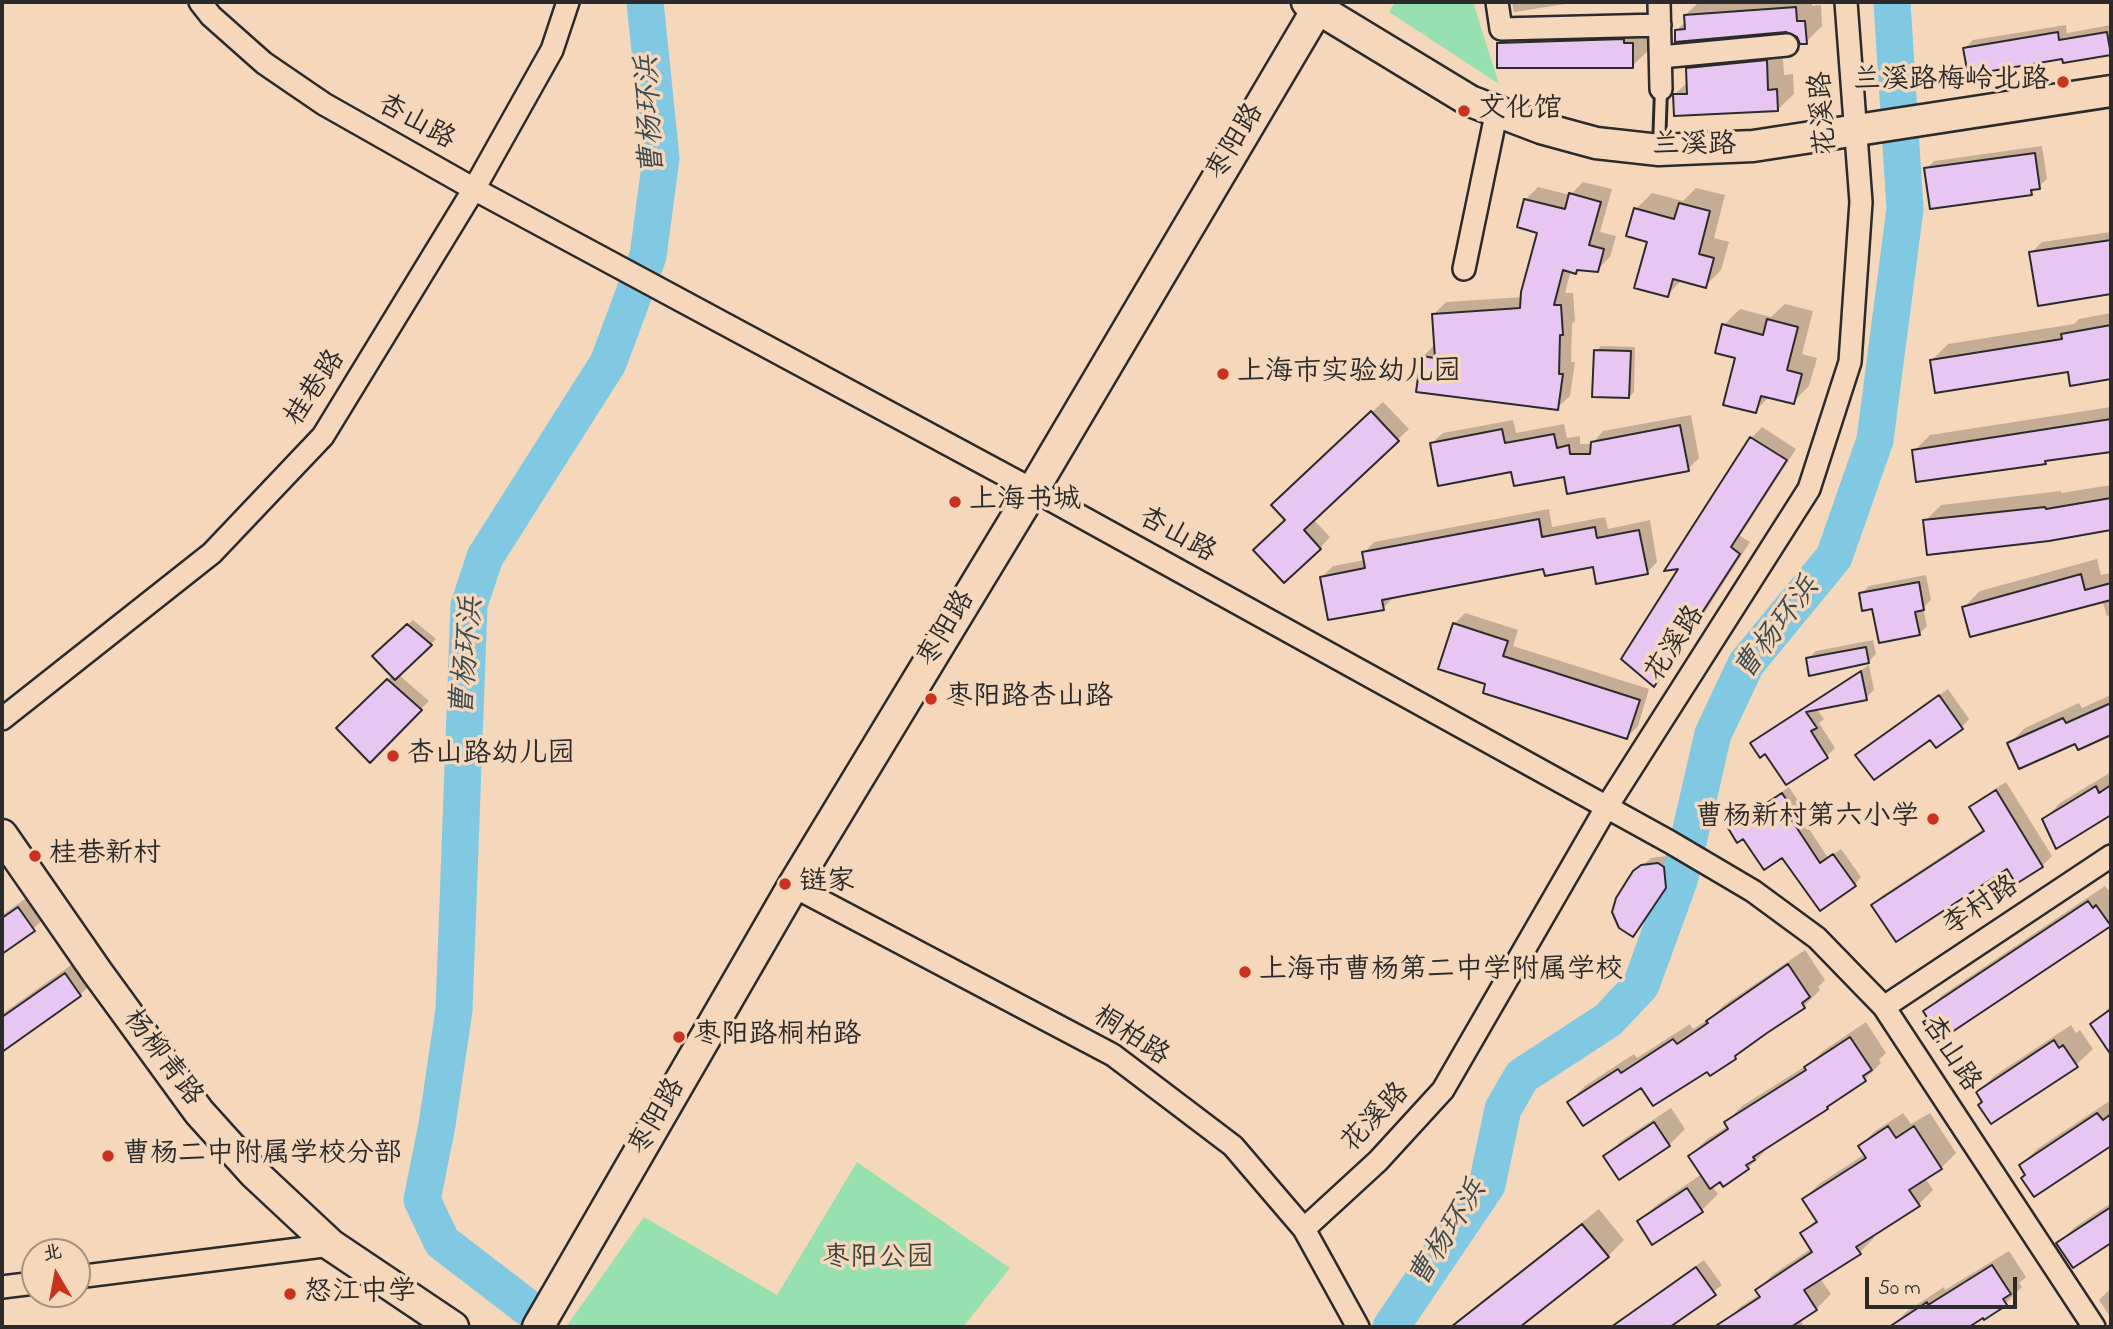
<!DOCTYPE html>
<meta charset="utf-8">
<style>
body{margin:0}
#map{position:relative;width:2113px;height:1329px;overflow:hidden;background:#f5d8bb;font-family:"Indie Flower","LXGW WenKai TC",sans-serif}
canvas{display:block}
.frame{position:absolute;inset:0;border:4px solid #2b2b2b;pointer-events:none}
.north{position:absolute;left:21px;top:1238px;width:70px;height:70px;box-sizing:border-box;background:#f5d8bb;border:2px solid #a49381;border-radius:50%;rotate:350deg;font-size:19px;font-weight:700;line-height:28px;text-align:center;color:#2b2b2b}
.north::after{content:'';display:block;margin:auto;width:24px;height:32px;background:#c8321e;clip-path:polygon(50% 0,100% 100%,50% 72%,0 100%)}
.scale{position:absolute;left:1865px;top:1277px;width:152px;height:32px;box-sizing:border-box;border:4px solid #2b2b2b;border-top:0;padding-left:9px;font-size:21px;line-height:24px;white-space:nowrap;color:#2b2b2b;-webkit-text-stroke:5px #f5d8bb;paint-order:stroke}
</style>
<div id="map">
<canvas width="2113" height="1329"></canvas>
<div class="frame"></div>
<div class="north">北</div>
<div class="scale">50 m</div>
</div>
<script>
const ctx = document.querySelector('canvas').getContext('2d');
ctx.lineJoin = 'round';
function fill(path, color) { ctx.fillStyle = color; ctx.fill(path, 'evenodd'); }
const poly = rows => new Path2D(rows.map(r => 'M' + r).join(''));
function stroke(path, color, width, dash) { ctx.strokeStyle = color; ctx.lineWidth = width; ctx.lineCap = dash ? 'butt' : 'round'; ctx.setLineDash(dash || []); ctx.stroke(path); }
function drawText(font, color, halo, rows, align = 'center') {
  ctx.font = font + ' "Indie Flower","LXGW WenKai TC",sans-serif'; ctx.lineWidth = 7; ctx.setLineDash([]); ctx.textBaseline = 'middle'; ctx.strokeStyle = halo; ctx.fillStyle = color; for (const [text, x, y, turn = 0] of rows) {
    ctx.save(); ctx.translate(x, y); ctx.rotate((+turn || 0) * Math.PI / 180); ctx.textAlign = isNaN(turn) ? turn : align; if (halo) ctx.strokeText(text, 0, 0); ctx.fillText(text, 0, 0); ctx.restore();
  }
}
fill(poly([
 [1395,2,1473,2,1499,84,1389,12],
 [857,1162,1010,1268,963,1327,566,1327,644,1217,777,1295]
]), '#97e0af');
fill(poly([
 [1512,2,1578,2,1514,12],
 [1699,2,1812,2,1812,6,1821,5,1822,26,1806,42,1799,36,1786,30,1676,31,1686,21,1685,15],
 [2066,25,2067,33,2111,25,2111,53,2064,57,1965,48,1973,40],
 [1515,28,1649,28,1649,50,1632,66,1499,44],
 [1782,45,1784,75,1793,74,1794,94,1777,110,1674,95,1688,82,1688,69,1704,52],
 [2042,146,2047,179,2031,193,1926,169,1934,161],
 [1583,182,1612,189,1600,232,1616,236,1610,257,1597,270,1571,270,1565,293,1573,293,1575,321,1572,324,1571,362,1575,362,1570,396,1557,408,1423,357,1435,344,1433,315,1446,302,1523,297,1539,231,1526,199,1538,187,1570,195],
 [1696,188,1725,195,1714,238,1729,242,1721,270,1705,286,1682,280,1667,295,1649,240,1636,209,1652,193,1683,201],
 [2111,232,2111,293,2039,304,2031,253,2042,242],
 [1785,304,1813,311,1802,354,1817,358,1809,386,1793,402,1770,396,1755,411,1724,325,1740,309,1771,317],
 [2111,313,2111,377,2072,384,2069,370,1932,360,1948,344,2074,324,2079,319],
 [1601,346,1635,347,1634,392,1629,397,1596,351],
 [1383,402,1409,429,1313,519,1330,537,1320,548,1287,520,1284,494],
 [2111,407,2111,450,2049,459,2045,462,1914,451,1930,435],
 [1691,415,1699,458,1688,469,1565,475,1513,470,1432,443,1443,433,1513,420,1516,433,1564,424,1567,438,1580,436,1580,444,1592,444,1603,431],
 [1762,427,1796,449,1740,536,1750,542,1665,674,1654,684,1682,566,1668,569,1751,438],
 [2111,485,2111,529,2049,540,1925,521,1941,505,2061,491,2061,493],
 [1549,509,1552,527,1605,517,1608,529,1650,520,1657,562,1647,573,1594,565,1545,567,1394,597,1383,608,1322,577,1333,566,1365,560,1364,553,1374,542],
 [2097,559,2101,575,2111,573,2111,615,2107,616,2102,600,1964,607,1980,591],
 [1926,575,1931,600,1923,608,1927,626,1919,634,1874,607,1861,594,1869,586],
 [1465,613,1518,630,1513,646,1649,689,1638,726,1627,737,1488,683,1454,624],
 [413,620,436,639,399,675,429,701,370,761,338,728,393,675,374,656],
 [1873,640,1876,654,1868,662,1808,659,1816,651],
 [1869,665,1874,690,1866,698,1816,708,1824,719,1819,723,1835,748,1827,756,1786,783,1766,752,1752,743,1760,736],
 [1948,689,1969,719,1962,727,1931,738,1858,755],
 [2111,695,2111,733,2079,748,2076,741,2009,744,2025,728,2079,703,2082,708],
 [2111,772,2111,813,2056,846,2044,819,2060,803],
 [2006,782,2052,856,2042,866,2008,866,1873,905,1883,895,1985,828,1972,807,1981,798],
 [1789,787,1800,804,1796,809,1828,858,1841,849,1861,877,1855,884,1783,856,1730,828],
 [1666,856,1671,859,1673,878,1641,927,1633,935,1635,872,1651,858],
 [2105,886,2109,891,2111,890,2110,925,1929,1018,1925,1012,1941,996],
 [35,892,50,913,33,929,2,952,2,915],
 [1805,950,1825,980,1818,987,1820,990,1804,1006,1749,1044,1735,1057,1707,1069,1569,1102,1585,1086,1634,1054,1637,1058,1690,1024,1693,1029,1712,1017,1724,1005],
 [81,958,96,979,80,995,2,1051,2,1014],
 [2111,1006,2111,1039,2105,1043,2092,1024],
 [1866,1022,1886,1053,1879,1060,1881,1063,1865,1079,1839,1097,1827,1108,1763,1150,1764,1152,1748,1168,1724,1185,1721,1180,1712,1186,1718,1194,1702,1210,1653,1243,1639,1222,1655,1206,1702,1174,1690,1156,1706,1140,1728,1126,1726,1122,1742,1106,1812,1062,1823,1051],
 [2071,1025,2076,1033,2080,1030,2093,1049,2076,1065,1984,1102,1978,1093,1994,1076],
 [2111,1100,2111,1144,2034,1195,2027,1174,2021,1165,2037,1149],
 [1671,1108,1685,1129,1669,1145,1606,1156,1622,1140],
 [1903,1113,1911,1124,1930,1113,1956,1153,1941,1168,1925,1178,1933,1190,1918,1205,1872,1234,1874,1238,1860,1252,1820,1278,1831,1294,1816,1309,1800,1319,1803,1324,1800,1327,1730,1327,1726,1322,1740,1307,1760,1294,1758,1290,1772,1275,1812,1248,1803,1233,1817,1219,1804,1199,1819,1184,1865,1154,1860,1146,1875,1131],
 [2111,1203,2111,1241,2073,1266,2058,1243,2075,1227],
 [1599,1209,1624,1240,1608,1256,1517,1327,1449,1327],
 [2009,1251,2026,1277,2019,1283,2022,1287,2006,1303,1984,1318,1983,1316,1966,1327,1891,1327,1906,1312,1944,1287,1945,1290],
 [1704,1260,1722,1285,1667,1327,1611,1327],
 [2111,1288,2111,1318,2099,1300]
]), '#0003');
stroke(poly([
 [528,1308,442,1242,422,1200,437,1125,454,1010,469,605,485,557,608,363,648,256,661,158,645,2],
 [1391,1327,1487,1185,1503,1109,1522,1076,1608,1020,1641,985,1679,881,1713,734,1746,664,1834,557,1875,440,1905,209,1892,2]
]), '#81c9e2', 37);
const building = poly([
 [1796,7,1797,21,1805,21,1807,44,1800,44,1797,37,1786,32,1675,42,1675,30,1685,29,1684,15,1796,7],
 [2058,32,2059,40,2107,32,2111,55,2063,63,2062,59,1968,75,1963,48,2058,32],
 [1624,39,1624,43,1633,43,1633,68,1497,68,1497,43,1624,39],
 [1767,60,1768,90,1777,89,1778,111,1674,116,1673,94,1687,94,1686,68,1767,60],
 [2035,153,2040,189,2031,190,2032,195,1930,209,1924,168,2035,153],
 [1569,193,1601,202,1589,245,1604,249,1598,272,1577,270,1576,274,1563,270,1554,305,1561,305,1563,335,1560,335,1559,374,1563,374,1558,410,1416,392,1421,356,1435,358,1432,314,1520,308,1521,292,1537,233,1517,227,1524,199,1565,209,1569,193],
 [1679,203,1710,211,1699,254,1714,258,1706,288,1673,279,1668,297,1634,288,1647,242,1626,236,1634,208,1674,219,1679,203],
 [2111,240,2111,294,2038,306,2029,252,2111,240],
 [1767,319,1798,327,1787,370,1802,374,1794,404,1761,396,1756,413,1723,405,1735,358,1715,353,1722,324,1763,335,1767,319],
 [2111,325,2111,379,2070,386,2068,372,1935,393,1930,360,2062,339,2061,334,2111,325],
 [1594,350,1631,351,1629,398,1592,397,1594,350],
 [1371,411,1399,441,1304,530,1321,549,1284,583,1253,550,1285,520,1271,505,1371,411],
 [2111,419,2111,452,2045,461,2046,464,1916,482,1912,450,2111,419],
 [1680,425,1689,471,1567,494,1564,477,1514,486,1511,472,1438,486,1430,443,1502,429,1505,443,1554,434,1557,448,1569,445,1570,454,1590,454,1591,442,1680,425],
 [1750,437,1787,460,1731,547,1740,554,1654,687,1621,659,1678,569,1664,571,1750,437],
 [2111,498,2111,530,2049,541,1927,555,1923,520,2045,507,2046,509,2111,498],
 [1539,519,1542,537,1595,527,1597,538,1639,530,1648,574,1596,584,1593,567,1545,576,1543,569,1382,600,1384,610,1328,620,1320,577,1365,568,1362,552,1539,519],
 [2081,574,2085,590,2111,583,2111,600,1970,637,1962,607,2081,574],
 [1919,582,1924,610,1915,612,1920,635,1879,643,1872,609,1862,611,1859,593,1919,582],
 [1453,623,1508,641,1503,656,1640,700,1627,739,1483,693,1485,684,1438,669,1453,623],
 [407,624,432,645,395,680,372,656,407,624],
 [1866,647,1869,663,1809,676,1806,658,1866,647],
 [1861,671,1867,700,1806,712,1817,728,1811,731,1828,758,1786,785,1765,754,1760,758,1750,743,1861,671],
 [387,679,422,710,370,763,336,728,387,679],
 [1939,695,1963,729,1936,748,1930,740,1874,780,1855,755,1939,695],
 [2111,703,2111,735,2078,750,2075,744,2019,769,2007,743,2063,718,2066,723,2111,703],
 [2111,785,2111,815,2056,849,2042,819,2096,786,2099,793,2111,785],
 [1996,790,2043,867,2016,884,2007,869,1896,942,1871,905,1984,831,1969,807,1996,790],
 [1782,793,1795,813,1789,816,1820,863,1833,854,1856,886,1820,911,1782,858,1764,870,1743,839,1737,843,1728,828,1782,793],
 [1658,863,1664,867,1666,888,1633,937,1619,928,1612,912,1616,898,1633,871,1641,865,1658,863],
 [2088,901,2093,908,2096,905,2111,926,1937,1042,1923,1022,1928,1019,1923,1011,2088,901],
 [18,907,35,931,2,954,2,918,18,907],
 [1788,964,1810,997,1802,1003,1805,1008,1767,1033,1735,1056,1736,1059,1710,1076,1707,1072,1653,1106,1641,1088,1583,1126,1567,1102,1618,1069,1621,1073,1673,1039,1677,1044,1708,1023,1706,1021,1788,964],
 [65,973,81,996,2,1052,2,1017,65,973],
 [2111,1009,2111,1055,2090,1024,2111,1009],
 [1850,1037,1872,1070,1863,1076,1866,1081,1827,1107,1828,1109,1753,1157,1755,1160,1746,1165,1749,1169,1723,1187,1720,1182,1710,1189,1688,1156,1728,1129,1724,1122,1806,1070,1804,1067,1850,1037],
 [2054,1040,2059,1048,2063,1045,2078,1067,1991,1124,1978,1105,1982,1102,1976,1092,2054,1040],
 [2097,1113,2103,1120,2111,1114,2111,1146,2034,1197,2021,1178,2025,1175,2019,1165,2097,1113],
 [1654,1122,1670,1146,1619,1180,1603,1156,1654,1122],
 [1888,1126,1896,1138,1914,1126,1942,1169,1909,1190,1920,1206,1856,1247,1861,1254,1804,1290,1817,1310,1791,1327,1714,1327,1760,1297,1755,1290,1812,1252,1800,1233,1817,1222,1802,1199,1866,1158,1858,1146,1888,1126],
 [1687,1188,1703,1212,1652,1245,1637,1221,1687,1188],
 [2111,1207,2111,1243,2073,1268,2056,1243,2111,1207],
 [1582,1224,1609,1257,1520,1327,1451,1327,1582,1224],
 [1992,1265,2011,1294,2003,1299,2007,1305,1984,1320,1983,1318,1969,1327,1889,1327,1927,1302,1928,1305,1992,1265],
 [1696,1267,1716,1295,1670,1327,1611,1327,1696,1267]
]);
fill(building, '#e8c6f2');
stroke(building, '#2b2b2b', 2);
const lane = poly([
 [1659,147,1661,89]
]);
const street = poly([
 [200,2,211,16,264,63,324,104,474,189,1033,490,1670,842,1753,891,1817,938,1884,1007,2094,1327],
 [1497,2,1501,29,1660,25],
 [1659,2,1661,89],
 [1661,57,1787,45],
 [1464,269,1497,110],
 [2,719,212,553,323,436,474,189,552,50,568,2],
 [793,886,1113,1055,1233,1146,1304,1229,1358,1327],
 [1884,1007,2111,856],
 [1304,1229,1378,1161,1443,1090,1606,808,1809,489,1850,362,1861,202,1846,2],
 [77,1277,331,1245],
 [2,1287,35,1283]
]);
const secondary = poly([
 [1307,2,1470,101,1541,128,1596,143,1659,150,1753,146,2111,91],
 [2,835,97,972,199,1112,254,1173,331,1245,453,1327],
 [538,1327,793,886,1033,490,1318,8]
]);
stroke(lane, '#2b2b2b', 16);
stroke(street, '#2b2b2b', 26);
stroke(secondary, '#2b2b2b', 35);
stroke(lane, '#f5d8bb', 10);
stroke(street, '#f5d8bb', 21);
stroke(secondary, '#f5d8bb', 30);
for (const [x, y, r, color] of [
 [2063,82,7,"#c8321e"],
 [1464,111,7,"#c8321e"],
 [1223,374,7,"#c8321e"],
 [955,502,7,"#c8321e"],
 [931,699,7,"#c8321e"],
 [393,756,7,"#c8321e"],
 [1933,819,7,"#c8321e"],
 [35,856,7,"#c8321e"],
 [785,884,7,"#c8321e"],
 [1245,972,7,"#c8321e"],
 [679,1037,7,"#c8321e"],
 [108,1156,7,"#c8321e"],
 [290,1294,7,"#c8321e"]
]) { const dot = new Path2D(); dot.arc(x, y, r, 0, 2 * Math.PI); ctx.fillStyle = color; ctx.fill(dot); stroke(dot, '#f5d8bb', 2.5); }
drawText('28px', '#2b2b2b', '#f5d8bb', [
 ["兰溪路梅岭北路",2049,82,"right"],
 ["文化馆",1478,111],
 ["上海市实验幼儿园",1237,374],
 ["上海书城",969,502],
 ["枣阳路杏山路",945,699],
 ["杏山路幼儿园",407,756],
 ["曹杨新村第六小学",1919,819,"right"],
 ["桂巷新村",49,856],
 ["链家",799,884],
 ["上海市曹杨第二中学附属学校",1259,972],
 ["枣阳路桐柏路",693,1037],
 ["曹杨二中附属学校分部",122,1156],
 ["怒江中学",304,1294]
], 'left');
drawText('28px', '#2b2b2b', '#f5d8bb', [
 ["花溪路",1826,113,-94],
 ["杏山路",415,124,29],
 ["枣阳路",1237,143,-59],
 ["兰溪路",1694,147],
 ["桂巷路",317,389,-56],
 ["杏山路",1176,537,29],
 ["枣阳路",948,630,-59],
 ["花溪路",1677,645,-57],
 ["李村路",1982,908,-34],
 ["桐柏路",1130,1038,33],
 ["杏山路",1949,1055,57],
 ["杨柳青路",161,1059,53],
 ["枣阳路",659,1118,-60],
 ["花溪路",1377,1119,-46]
]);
drawText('28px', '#3b463f', '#f5d8bb', [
 ["枣阳公园",878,1260]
]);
drawText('italic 30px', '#3c4b50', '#f5d8bb', [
 ["曹杨环浜",653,115,-93],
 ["曹杨环浜",1779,630,-53],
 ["曹杨环浜",470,657,-85],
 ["曹杨环浜",1450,1235,-58]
]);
</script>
